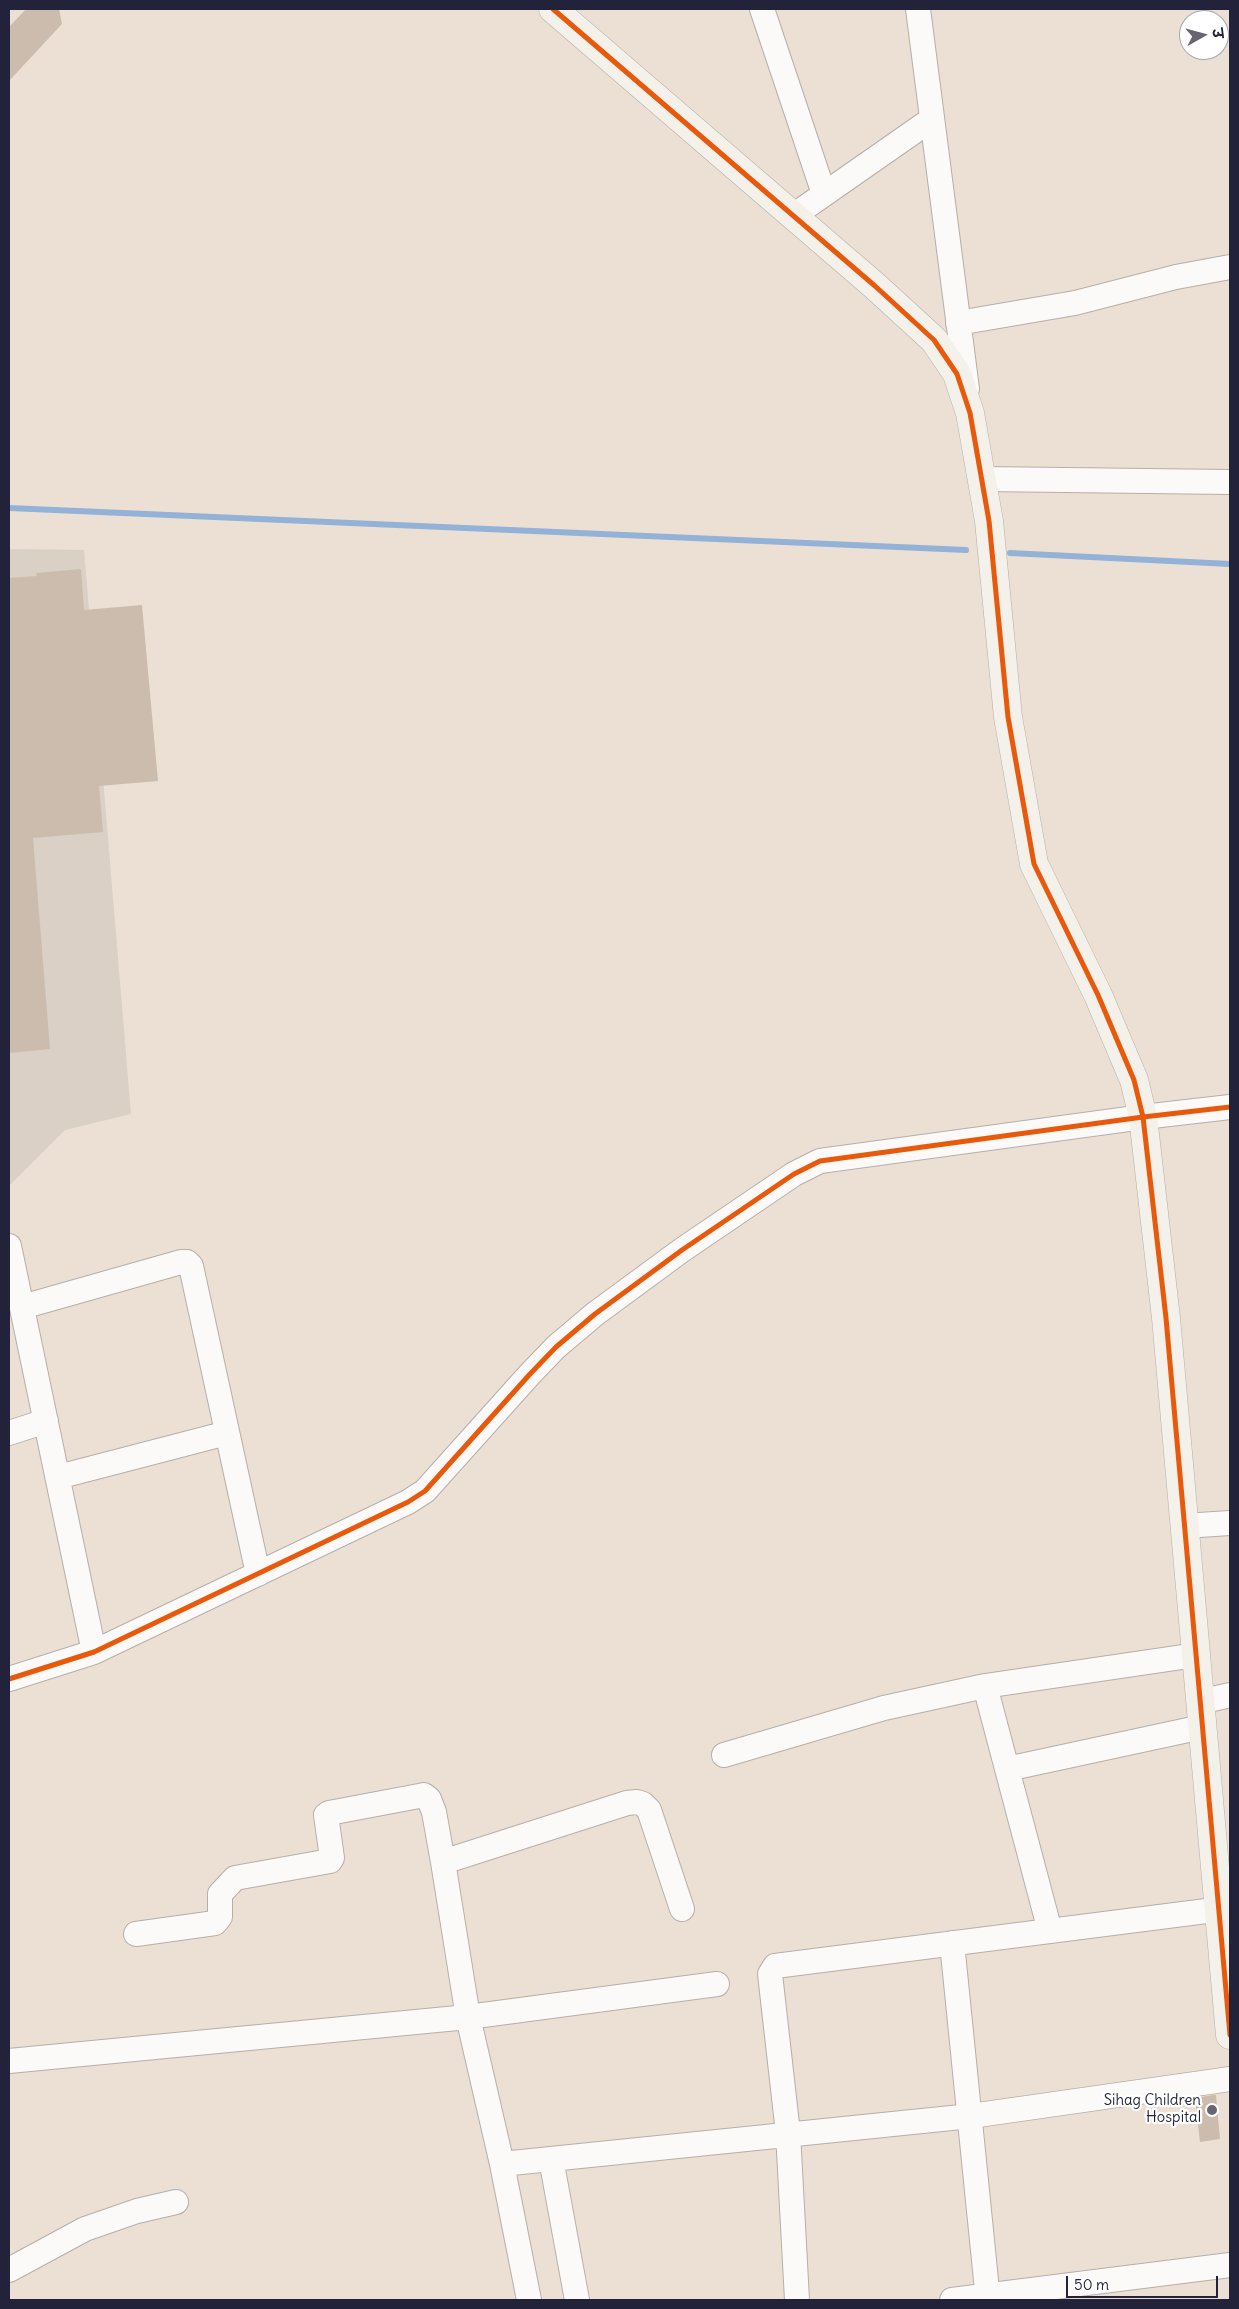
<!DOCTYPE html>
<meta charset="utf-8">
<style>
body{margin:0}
#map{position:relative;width:1239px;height:2309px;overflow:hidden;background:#ece0d4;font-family:Delius,"Playpen Sans Deva",sans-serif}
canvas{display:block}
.frame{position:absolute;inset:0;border:10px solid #22223b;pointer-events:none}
.north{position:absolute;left:1179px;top:10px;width:50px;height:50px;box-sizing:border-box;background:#fff;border:1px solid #a7a7b1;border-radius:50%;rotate:83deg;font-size:14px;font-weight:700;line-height:20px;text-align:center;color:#22223b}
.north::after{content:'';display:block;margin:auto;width:18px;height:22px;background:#696471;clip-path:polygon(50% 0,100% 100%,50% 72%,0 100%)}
.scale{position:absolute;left:1066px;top:2276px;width:152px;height:22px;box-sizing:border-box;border:2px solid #22223b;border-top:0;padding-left:6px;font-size:15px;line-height:18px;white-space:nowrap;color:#22223b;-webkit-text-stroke:4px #fff;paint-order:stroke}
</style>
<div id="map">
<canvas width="1239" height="2309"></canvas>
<div class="frame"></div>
<div class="north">उ</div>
<div class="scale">50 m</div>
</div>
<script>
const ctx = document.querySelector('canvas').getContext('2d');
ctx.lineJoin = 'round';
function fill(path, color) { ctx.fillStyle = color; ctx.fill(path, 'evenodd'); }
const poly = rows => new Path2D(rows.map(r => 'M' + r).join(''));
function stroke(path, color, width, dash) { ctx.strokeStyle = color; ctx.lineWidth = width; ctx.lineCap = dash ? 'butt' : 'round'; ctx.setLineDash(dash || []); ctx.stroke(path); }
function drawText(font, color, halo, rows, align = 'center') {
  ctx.font = font + ' Delius,sans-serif'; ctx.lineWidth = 4.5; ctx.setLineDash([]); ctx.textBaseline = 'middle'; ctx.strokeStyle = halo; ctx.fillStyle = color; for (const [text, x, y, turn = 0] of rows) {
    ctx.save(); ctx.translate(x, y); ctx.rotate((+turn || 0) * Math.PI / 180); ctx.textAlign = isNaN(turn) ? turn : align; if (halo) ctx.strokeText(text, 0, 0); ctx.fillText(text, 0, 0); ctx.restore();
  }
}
fill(poly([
 [9,549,84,550,131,1114,65,1130,9,1186]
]), '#dad0c5');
stroke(poly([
 [9,508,966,550],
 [1010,553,1230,564]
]), '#94b2d7', 6);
fill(poly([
 [26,9,59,9,62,24,9,81,9,27],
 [81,569,84,610,142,605,158,781,99,786,103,832,33,838,50,1049,9,1053,9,578,37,576,36,573],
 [1213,2095,1216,2095,1220,2139,1200,2142,1195,2098]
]), '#cbbcae');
const street = poly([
 [762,9,824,194],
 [918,9,967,389],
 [793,216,932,119],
 [958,323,1075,303,1176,277,1230,267],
 [982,479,1230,482],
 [9,1246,94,1652],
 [22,1307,181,1262,187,1262,191,1266,258,1574],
 [9,1433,46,1421],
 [58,1477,227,1433],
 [1184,1526,1230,1523],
 [9,1679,94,1652,408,1502,425,1491,530,1374,556,1347,595,1314,682,1250,794,1174,820,1161,1143,1117,1230,1107],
 [985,1686,1050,1931],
 [1200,1702,1230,1695],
 [724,1755,884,1708,985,1686,1196,1655],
 [1007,1769,1202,1727],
 [443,1862,627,1803,637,1802,643,1804,649,1810,682,1909],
 [136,1934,215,1923,220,1917,220,1894,235,1878,330,1861,332,1858,326,1815,329,1813,419,1796,424,1795,429,1799,434,1812,443,1862,468,2017,502,2164,529,2300],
 [952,1943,988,2300],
 [9,2061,468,2017,717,1984],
 [551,2159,577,2300],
 [502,2164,971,2116,1230,2079],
 [9,2270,85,2229,137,2211,176,2202],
 [797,2300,788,2133,770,1974,775,1966,1230,1908],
 [952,2300,1230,2265]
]);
const secondary = poly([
 [553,9,875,286,934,340,957,374,970,413,989,521,1008,717,1034,864,1098,995,1134,1080,1143,1117,1166,1318,1230,2035]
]);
stroke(street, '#b6aea9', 26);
stroke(secondary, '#b6aea9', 29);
stroke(street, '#fcfaf9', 24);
stroke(secondary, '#f4f0ea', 28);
stroke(poly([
 [553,9,875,286,934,340,957,374,970,413,989,521,1008,717,1034,864,1098,995,1134,1080,1143,1117,1166,1318,1230,2035],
 [9,1679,94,1652,408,1502,425,1491,530,1374,556,1347,595,1314,682,1250,794,1174,820,1161,1143,1117,1230,1107]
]), '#e8590c', 5);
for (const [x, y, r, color] of [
 [1212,2110,6,"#696471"]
]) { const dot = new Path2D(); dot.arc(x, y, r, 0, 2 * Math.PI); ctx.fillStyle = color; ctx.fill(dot); stroke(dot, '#fff', 2); }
drawText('15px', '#22223b', '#fff', [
 ["Sihag Children",1201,2101],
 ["Hospital",1201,2118]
], 'right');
</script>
